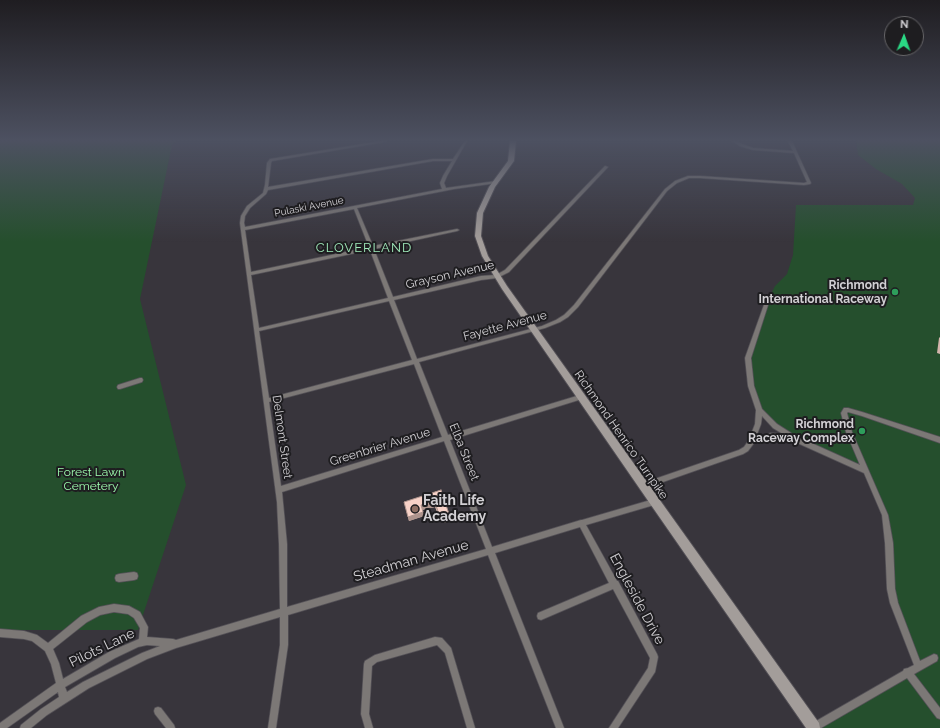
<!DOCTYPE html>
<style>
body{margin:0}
#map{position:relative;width:940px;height:728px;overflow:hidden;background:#38353c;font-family:Raleway,sans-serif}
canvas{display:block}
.north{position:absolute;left:884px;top:16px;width:40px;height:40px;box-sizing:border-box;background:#1e1d20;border:1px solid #666568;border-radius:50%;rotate:2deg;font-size:11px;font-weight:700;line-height:16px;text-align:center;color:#d2d0d4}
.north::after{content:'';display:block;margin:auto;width:14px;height:18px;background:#2ad884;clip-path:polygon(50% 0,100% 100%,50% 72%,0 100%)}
</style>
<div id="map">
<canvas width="940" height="728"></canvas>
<div class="north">N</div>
</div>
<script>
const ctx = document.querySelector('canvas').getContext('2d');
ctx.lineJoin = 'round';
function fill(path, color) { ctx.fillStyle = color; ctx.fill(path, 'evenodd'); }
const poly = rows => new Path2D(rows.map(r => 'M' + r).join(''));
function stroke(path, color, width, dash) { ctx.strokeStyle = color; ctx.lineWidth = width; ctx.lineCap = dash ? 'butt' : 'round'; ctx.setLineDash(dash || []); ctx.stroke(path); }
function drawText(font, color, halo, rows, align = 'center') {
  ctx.font = font + ' Raleway,sans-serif'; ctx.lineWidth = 4; ctx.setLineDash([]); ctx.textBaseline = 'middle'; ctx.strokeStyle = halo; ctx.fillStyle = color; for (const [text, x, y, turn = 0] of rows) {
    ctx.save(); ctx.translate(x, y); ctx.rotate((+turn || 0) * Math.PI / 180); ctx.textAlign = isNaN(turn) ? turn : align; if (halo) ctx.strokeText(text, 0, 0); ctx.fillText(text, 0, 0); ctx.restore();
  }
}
fill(poly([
 [0,141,177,141,172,145,140,299,186,485,138,630,0,630],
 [856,141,940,141,940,728,814,728,918,666,894,603,887,522,866,471,794,438,759,410,754,394,750,351,767,302,775,286,787,274,793,255,796,205,913,205,915,198,902,184,876,169,858,155]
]), '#254f2d');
const minor = poly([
 [381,141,386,141,384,142,272,161,271,163,268,187,433,159,453,159,465,141,467,141,447,176,444,183,446,188,496,181,497,181,497,183,454,189,357,208,373,246,457,229,459,230,457,231,374,249,393,297,481,276,496,275,505,270,605,166,608,167,509,272,497,278,481,280,394,300,417,359,542,326,556,320,564,315,574,305,665,189,675,181,688,176,700,176,804,183,807,182,794,153,753,150,740,146,732,141,736,141,742,144,753,148,793,151,788,141,792,141,811,183,810,184,804,185,700,178,689,178,677,183,667,191,578,307,568,317,560,322,545,328,419,362,448,435,580,395,582,395,583,397,582,399,450,440,492,547,581,520,582,520,654,499,656,500,657,502,656,504,654,505,586,525,617,581,618,581,657,654,658,657,655,672,618,728,609,728,648,668,650,658,613,589,541,620,538,619,537,616,538,613,609,583,580,527,495,553,564,728,556,728,488,555,288,615,288,645,276,728,268,728,280,645,280,617,176,648,147,659,89,688,47,715,31,728,20,728,21,725,41,709,59,697,58,692,7,728,0,728,0,723,56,683,51,664,45,651,32,641,24,639,0,637,0,629,24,631,37,635,48,643,81,616,99,607,114,604,129,606,140,612,148,627,147,637,173,639,176,640,280,609,279,544,277,502,240,223,241,216,247,206,263,193,265,185,267,163,270,159,381,141],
 [433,161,452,161,443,176,440,183,442,189,245,227,244,223,245,216,250,208,266,194,268,190,433,161],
 [354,209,369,247,251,272,245,230,354,209],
 [370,250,388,298,259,328,251,275,370,250],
 [389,301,412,360,269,398,259,331,389,301],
 [414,364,442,437,281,486,269,402,414,364],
 [444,441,486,549,287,607,287,544,282,492,444,441],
 [114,612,128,614,134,618,140,628,139,639,109,652,63,679,59,663,53,649,87,622,100,615,114,612],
 [147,645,160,646,142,653,83,682,67,692,65,687,115,658,138,647,147,645],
 [767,300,769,302,751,358,754,386,762,409,777,424,791,433,792,435,796,436,860,465,846,432,841,413,844,408,848,408,862,412,940,437,940,443,862,416,848,412,847,413,852,432,888,515,893,543,895,589,898,603,920,661,934,654,937,655,938,658,937,661,914,674,940,708,940,719,937,718,907,678,821,728,810,728,810,727,811,724,903,671,904,669,908,668,914,665,890,603,887,589,885,543,882,515,864,473,793,441,771,439,754,443,748,451,743,454,643,489,641,488,640,486,641,484,643,483,739,450,744,447,749,440,755,424,756,410,748,386,745,358,765,302,767,300],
 [762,416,773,428,783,434,771,433,756,437,761,424,762,416],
 [140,378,142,378,143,380,142,382,120,389,118,389,117,387,118,385,140,378],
 [134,572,137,573,138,576,137,579,134,580,119,582,116,581,115,578,116,575,119,574,134,572],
 [435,637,442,638,451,648,475,728,467,728,445,653,437,645,377,662,372,666,369,714,373,728,365,728,361,714,364,664,365,661,375,655,435,637],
 [158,707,161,708,174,725,175,728,166,728,155,714,154,711,155,708,158,707]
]);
const secondary = poly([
 [510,141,516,141,514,161,495,187,483,213,481,236,488,256,507,286,819,723,820,728,806,728,651,505,502,289,482,256,475,236,477,213,489,187,508,161,510,141]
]);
stroke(minor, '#545157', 1.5);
stroke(secondary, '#545157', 2);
fill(minor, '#7c7876');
fill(secondary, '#a39d9a');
fill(poly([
 [940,337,940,354,937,353,939,338],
 [441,490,449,519,448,519,448,522,443,523,442,521,441,522,435,507,422,510,424,516,409,521,404,502]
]), '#d4b5ac');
fill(poly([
 [435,502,435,507,421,510,421,505],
 [423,512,424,516,409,521,408,517],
 [449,514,449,519,448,519,448,522,443,523,443,519,447,515],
 [442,517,442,521,441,522,440,518]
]), '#ad938c');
const building = poly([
 [441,490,449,514,447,515,448,517,443,519,442,517,440,518,435,502,421,505,423,512,408,517,404,502,441,490]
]);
fill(building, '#f7d2c8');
stroke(building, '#ad938c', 1);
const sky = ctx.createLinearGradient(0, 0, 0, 242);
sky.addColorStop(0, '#1f1d21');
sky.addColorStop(0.58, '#4d5161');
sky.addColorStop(1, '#4d516100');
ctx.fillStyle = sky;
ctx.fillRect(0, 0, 940, 242);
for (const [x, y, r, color] of [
 [895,292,4,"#2e9e5b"],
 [862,431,4,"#2e9e5b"],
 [415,509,4,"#8d6e63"]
]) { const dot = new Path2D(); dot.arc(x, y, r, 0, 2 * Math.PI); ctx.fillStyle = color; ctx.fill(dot); stroke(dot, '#1e1d20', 1.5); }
drawText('10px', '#d2d0d4', '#1e1d20', [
 ["Pulaski Avenue",309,207,-11]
]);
drawText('12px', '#d2d0d4', '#1e1d20', [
 ["Grayson Avenue",450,275,-13],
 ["Fayette Avenue",505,326,-15],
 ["Richmond Henrico Turnpike",621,435,55],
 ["Delmont Street",282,437,82],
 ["Greenbrier Avenue",380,447,-17],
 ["Elba Street",464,452,68]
]);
drawText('bold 12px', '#d2d0d4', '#1e1d20', [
 ["Richmond",887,285],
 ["International Raceway",887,299],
 ["Richmond",854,424],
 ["Raceway Complex",854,438]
], 'right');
drawText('12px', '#9efcae', '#1e1d20', [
 ["Forest Lawn",91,472],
 ["Cemetery",91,486]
]);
ctx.letterSpacing = '1px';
drawText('13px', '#a0ebbb', '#1e1d20', [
 ["CLOVERLAND",364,248]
]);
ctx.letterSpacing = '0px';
drawText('bold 14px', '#d2d0d4', '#1e1d20', [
 ["Faith Life",423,501],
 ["Academy",423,517]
], 'left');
drawText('14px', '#d2d0d4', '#1e1d20', [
 ["Steadman Avenue",411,561,-16],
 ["Engleside Drive",637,599,62],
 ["Pilots Lane",102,648,-26]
]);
</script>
